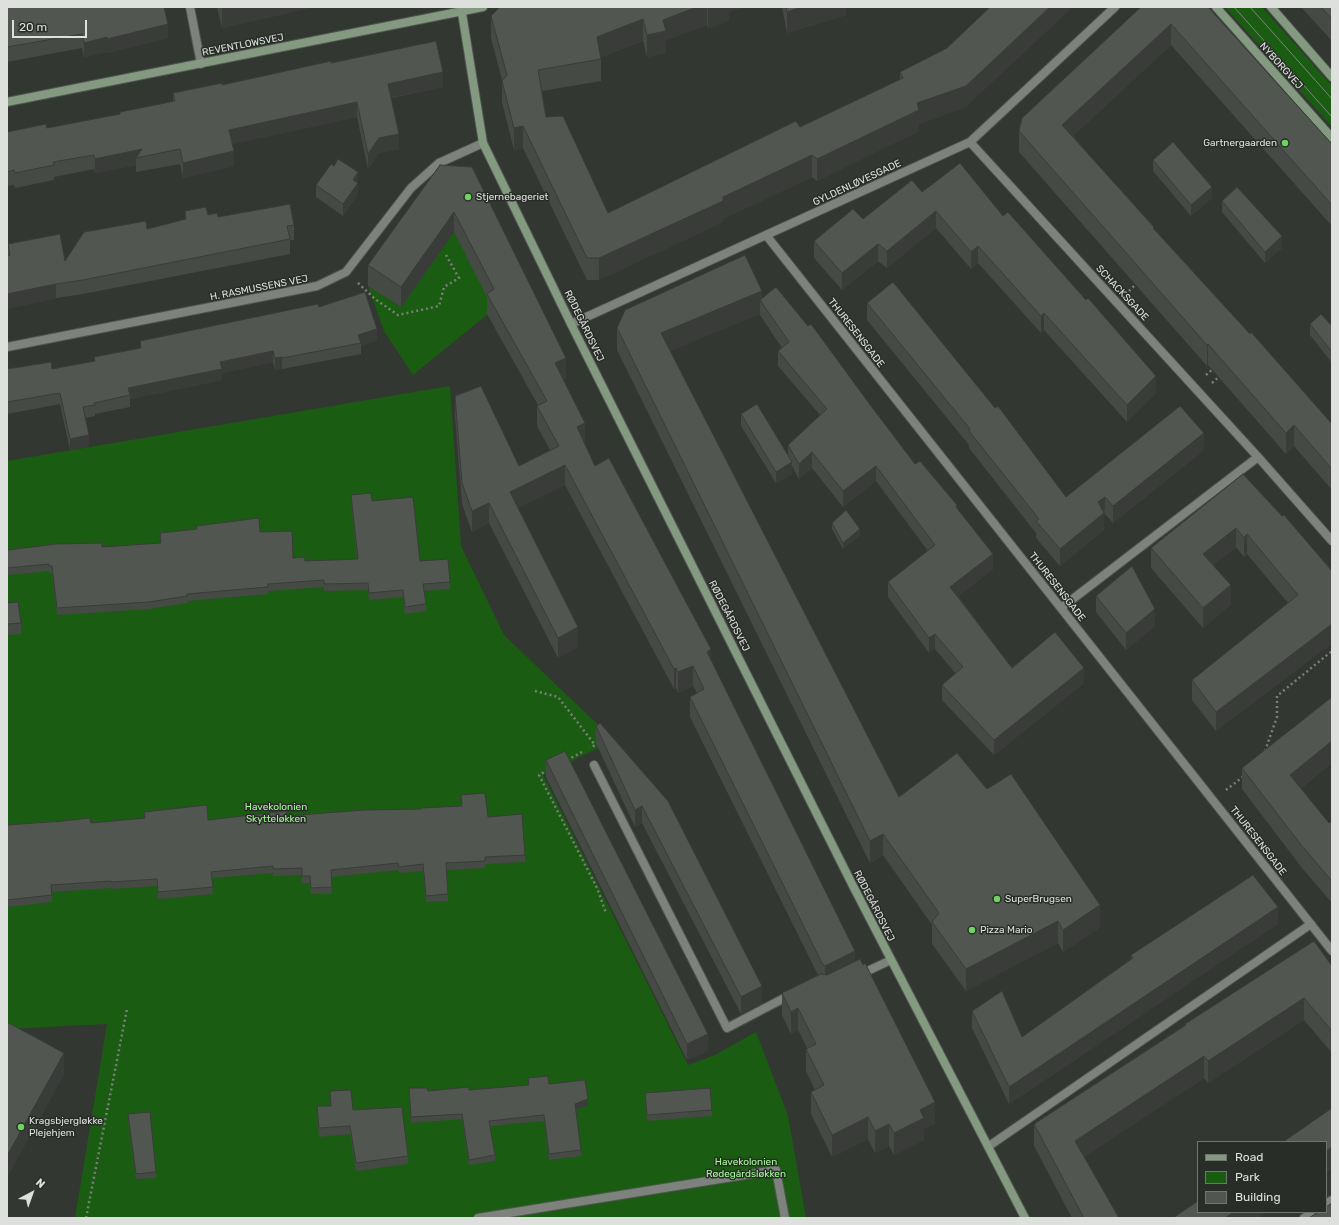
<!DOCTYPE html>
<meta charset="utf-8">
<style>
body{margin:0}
#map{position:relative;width:1339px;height:1225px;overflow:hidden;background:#333732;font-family:Rubik,sans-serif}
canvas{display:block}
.frame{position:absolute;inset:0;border:8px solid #dde0dd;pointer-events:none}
.legend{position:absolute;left:1197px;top:1141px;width:130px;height:72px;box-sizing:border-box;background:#292d28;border:1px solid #717570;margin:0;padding:5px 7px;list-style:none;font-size:12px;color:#dde0dd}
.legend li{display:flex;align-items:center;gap:8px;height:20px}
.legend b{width:20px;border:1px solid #717570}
.north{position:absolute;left:12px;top:1173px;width:40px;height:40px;-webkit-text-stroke:3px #292d28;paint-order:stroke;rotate:41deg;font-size:11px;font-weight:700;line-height:16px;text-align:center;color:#dde0dd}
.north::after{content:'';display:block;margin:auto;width:14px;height:18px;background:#dde0dd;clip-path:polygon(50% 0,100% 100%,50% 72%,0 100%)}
.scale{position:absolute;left:12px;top:20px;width:75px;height:18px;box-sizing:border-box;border:2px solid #dde0dd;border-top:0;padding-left:5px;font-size:12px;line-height:14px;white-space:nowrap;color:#dde0dd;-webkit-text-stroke:3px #292d28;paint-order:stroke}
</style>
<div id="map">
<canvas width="1339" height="1225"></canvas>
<div class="frame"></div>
<ul class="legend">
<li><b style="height:5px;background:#839980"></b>Road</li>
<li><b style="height:11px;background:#1b5c13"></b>Park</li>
<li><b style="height:11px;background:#515650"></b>Building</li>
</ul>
<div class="north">N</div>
<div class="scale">20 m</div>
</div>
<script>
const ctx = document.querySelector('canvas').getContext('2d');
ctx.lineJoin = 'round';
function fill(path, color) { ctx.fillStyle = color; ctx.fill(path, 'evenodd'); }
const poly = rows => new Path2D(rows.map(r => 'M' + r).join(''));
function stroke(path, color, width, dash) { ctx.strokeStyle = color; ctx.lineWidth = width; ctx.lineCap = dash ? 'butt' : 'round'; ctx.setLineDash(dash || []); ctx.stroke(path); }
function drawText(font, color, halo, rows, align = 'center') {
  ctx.font = font + ' Rubik,sans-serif'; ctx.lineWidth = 3; ctx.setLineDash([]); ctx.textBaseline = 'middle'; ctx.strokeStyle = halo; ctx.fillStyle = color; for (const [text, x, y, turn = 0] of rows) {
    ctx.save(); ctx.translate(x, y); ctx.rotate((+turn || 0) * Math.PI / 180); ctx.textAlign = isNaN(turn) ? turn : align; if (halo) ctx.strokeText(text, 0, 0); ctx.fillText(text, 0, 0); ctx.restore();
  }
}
fill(poly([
 [1225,7,1262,7,1332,86,1332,127],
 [454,232,494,309,413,375,384,331,368,286,401,307],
 [450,386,461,546,504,635,614,740,543,775,688,1065,715,1055,756,1032,788,1116,806,1218,75,1218,107,1024,7,1029,7,461]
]), '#1b5c13');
const lane = poly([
 [594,765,727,1028,792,994],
 [859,975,891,960],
 [989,1146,1311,924],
 [478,1218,776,1170,785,1218]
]);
const street = poly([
 [190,7,201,64],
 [970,142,1258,457,1332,541],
 [766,235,1332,951],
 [571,324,970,142,1115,7],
 [7,347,317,286,346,272,411,188,439,163,483,143],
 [1061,608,1258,457],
 [1326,1204,1332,1200],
 [1304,1218,1314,1212]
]);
const secondary = poly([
 [461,7,483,143,571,324,853,886,1025,1218],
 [1216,7,1332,138],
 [1271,7,1332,77],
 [7,102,483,7]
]);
stroke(lane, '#515551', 10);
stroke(street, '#515551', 10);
stroke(secondary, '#515551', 10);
stroke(poly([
 [358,283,375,299,398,315,439,306,444,287,459,278,446,255],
 [1129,291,1137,283],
 [1206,375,1214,368],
 [1212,383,1221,375],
 [535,691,558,697,595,745,590,748],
 [1265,751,1277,717,1277,696,1332,651],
 [567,760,582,752],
 [548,770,539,775,597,888,606,913],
 [1226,790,1244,776],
 [86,1218,127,1009]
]), '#7b7e7a', 2.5, [2, 3]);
stroke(lane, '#7d827c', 8);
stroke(street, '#7d827c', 8);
stroke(secondary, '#839980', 8);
stroke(poly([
 [1234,7,1332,117],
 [1250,7,1332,99]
]), '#808480', 1);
fill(poly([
 [7,7,168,38,107,53,107,52,84,57,82,48,7,62],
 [217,7,314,7,222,28],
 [500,7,747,7,729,11,729,20,708,29,707,25,666,40,666,53,647,57,643,41,601,57,601,81,542,91,546,117,608,213,800,127,900,80,900,72,966,107,919,124,919,131,817,181,812,177,723,219,723,222,599,280,587,280,523,148,514,150,502,102,502,80,491,38,491,16],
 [782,7,846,7,846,15,787,33],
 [1141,7,1208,7,1332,144,1332,226,1171,45,1073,136,1154,229,1332,424,1332,490,1294,446,1286,454,1208,365,1207,366,1019,152,1019,131],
 [1301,7,1332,7,1332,41],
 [331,63,443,87,391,98,399,149,379,153,368,169,357,117,232,144,234,166,183,178,180,164,136,172,136,165,95,173,94,169,54,177,54,180,15,188,14,185,7,186,7,132,47,128,120,114,173,101,173,93,222,85],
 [1153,160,1212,198,1191,216,1153,171],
 [440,165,566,378,563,379,585,444,595,466,711,660,855,961,935,1124,924,1129,924,1140,894,1155,889,1146,875,1153,868,1139,832,1157,811,1114,811,1092,815,1090,806,1071,806,1049,807,1048,798,1030,791,1034,782,1015,782,993,818,975,690,717,690,697,697,693,693,686,678,693,676,688,674,689,565,485,518,508,578,647,558,658,489,523,472,532,462,504,455,416,455,396,519,466,550,450,537,426,537,406,538,405,487,314,487,297,454,232,401,307,368,286,368,265],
 [334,166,358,172,358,194,343,216,316,197,316,185],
 [922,192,1003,216,1156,393,1127,422,1044,330,1041,333,978,263,971,269,936,228,887,268,878,261,842,290,814,258,814,241,863,219],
 [1222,201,1282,248,1265,263,1222,212],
 [185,211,218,217,294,225,294,240,290,240,290,254,83,294,56,298,7,309,7,256,8,256,8,244,65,261,147,229,185,220],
 [762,298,871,406,915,464,957,508,993,569,958,596,1012,668,1084,683,994,755,942,700,942,685,956,674,935,649,929,653,888,597,888,582,928,551,876,481,843,507,812,468,799,479,792,466,792,474,776,483,741,426,741,414,788,456,788,445,820,415,778,366,778,351,782,348,760,315,760,314,670,351,899,797,1100,927,1063,952,1058,943,966,991,932,944,932,925,883,855,870,863,617,350,617,328],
 [867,303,1066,497,1204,450,1113,523,1105,514,1104,515,1104,530,1060,566,1036,538,1036,533,969,448,969,445,867,320],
 [319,307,377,340,361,346,361,354,282,369,282,368,275,370,273,362,222,373,222,380,130,399,130,407,95,414,95,416,86,418,89,446,70,450,60,404,7,414,7,369,52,369,94,361,94,357,140,348,140,341],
 [1310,324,1332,326,1332,363,1310,335],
 [1243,474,1332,571,1332,643,1216,731,1192,700,1192,680,1288,603,1247,554,1244,557,1236,547,1213,565,1231,604,1203,628,1151,568,1151,548],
 [351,495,372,501,420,561,450,582,450,589,424,591,426,604,426,611,405,614,403,597,369,600,368,590,324,591,324,587,268,591,268,594,187,601,187,603,149,609,57,615,52,573,49,573,49,571,7,575,7,539,8,550,102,547,161,543,160,533,196,529,196,526,260,532,293,558,305,561,357,559,351,502],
 [832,523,860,535,843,549,832,529],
 [1096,596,1155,626,1126,650,1096,612],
 [7,603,21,623,21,634,7,635],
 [1332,697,1332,763,1301,788,1329,823,1332,821,1332,903,1302,868,1242,789,1242,768],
 [596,726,762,1003,741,1014,642,823,635,827,596,743],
 [546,760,708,1051,687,1060,546,777],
 [461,795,488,817,525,855,525,862,485,864,485,868,446,870,448,901,426,902,423,871,399,873,398,870,331,877,332,894,311,894,310,883,302,883,302,875,273,876,273,873,212,878,213,894,158,899,157,886,111,889,111,888,52,892,52,902,7,907,7,825,91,823,144,818,144,812,208,820,421,809,461,806],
 [1278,924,1009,1104,972,1028,972,1011,1022,1037,1131,959,1131,955],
 [1332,966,1332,1053,1304,1020,1208,1083,1204,1078,1084,1157,1119,1218,1072,1218,1034,1146,1034,1124,1185,1025,1185,1024],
 [528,1078,549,1084,588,1105,576,1110,581,1150,581,1156,549,1160,544,1121,490,1126,495,1155,495,1161,469,1165,462,1119,411,1123,409,1088,428,1091,469,1090,528,1085],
 [330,1091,408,1156,408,1164,356,1171,350,1134,319,1137,317,1115,317,1106,330,1106],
 [645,1093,712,1110,712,1116,647,1121],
 [128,1114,156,1172,156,1178,136,1179,128,1120]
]), '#464a45');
fill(poly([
 [226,7,314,7,222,28,222,8],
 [697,7,707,7,707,25,666,40,666,53,647,57,647,35,663,20],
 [708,7,747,7,729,11,729,20,708,29],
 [802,7,846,7,846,15,787,33,787,12],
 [1050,7,1073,7,966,107,919,124,919,131,817,181,817,159,917,103],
 [643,19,643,41,597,58,597,37],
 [168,24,168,38,107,53,107,39],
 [1171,24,1171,45,1062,146,1062,125],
 [107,37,107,52,84,57,84,43],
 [443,72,443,87,388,98,388,84],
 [357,102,357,117,229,145,229,130],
 [523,126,523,148,514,150,514,128],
 [399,134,399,149,379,153,368,169,368,154,379,138],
 [142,149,136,158,136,165,95,173,95,159],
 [234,151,234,166,183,178,183,163],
 [812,155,812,177,723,219,723,222,599,280,599,258,723,197],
 [358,172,358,194,343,216,343,204,353,180],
 [1212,187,1212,198,1191,216,1191,205],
 [936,211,936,228,887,268,887,251],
 [454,212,454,232,401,307,401,287],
 [1282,236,1282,248,1265,263,1265,252],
 [878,244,878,261,842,290,842,273],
 [978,246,978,263,971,269,971,252],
 [56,284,56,298,7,309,7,294],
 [762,291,762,303,760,300,760,314,661,355,661,333],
 [1044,313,1044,330,1041,333,1041,316],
 [377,329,377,340,361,346,361,343,358,335],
 [1208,344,1208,365,1207,366,1207,345],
 [273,351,273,362,222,373,222,380,130,399,130,395,128,388,220,362],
 [282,357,282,368,275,370,275,358],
 [566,358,566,378,555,383,555,363],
 [1156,376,1156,393,1127,422,1127,405],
 [585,423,585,444,577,447,577,427],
 [1294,425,1294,446,1286,454,1286,433],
 [1204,433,1204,450,1113,523,1113,506],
 [89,435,89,446,70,450,70,439],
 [812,452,812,468,799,479,799,464],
 [792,462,792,474,776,483,776,472],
 [565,465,565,485,510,512,510,492],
 [876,466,876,481,843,507,843,491],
 [1105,497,1104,530,1060,566,1060,549,1098,502],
 [489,503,489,523,472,532,472,511],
 [1236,528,1236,547,1203,573,1203,554],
 [860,529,860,535,843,549,843,543],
 [1247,534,1247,554,1244,557,1244,538],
 [993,554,993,569,950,602,950,587],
 [1231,585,1231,604,1203,628,1203,608],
 [1155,609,1155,626,1126,650,1126,633],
 [1332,624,1332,643,1216,731,1216,712],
 [578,627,578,647,558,658,558,638],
 [935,634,935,649,929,653,929,638],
 [711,649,711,670,707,652],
 [693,666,693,686,678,693,678,672],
 [676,668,676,688,674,689,674,669],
 [1084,668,1084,683,994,755,994,740],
 [1332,741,1332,763,1290,796,1290,775],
 [642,806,642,823,635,827,635,810],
 [883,834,883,855,870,863,870,841],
 [1100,905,1100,927,1063,952,1063,930],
 [1278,907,1278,924,1009,1104,1009,1087],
 [1058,921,1058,943,966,991,966,969],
 [855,951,855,971,825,986,825,966],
 [762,986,762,1003,741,1014,741,997],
 [1304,998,1304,1020,1208,1083,1208,1061],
 [798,1008,798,1030,791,1034,791,1012],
 [708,1034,708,1051,687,1060,687,1044],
 [64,1053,64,1075,7,1178,7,1156],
 [1204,1056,1204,1078,1075,1163,1075,1141],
 [588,1099,588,1105,575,1110,575,1104],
 [935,1102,935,1124,924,1129,924,1140,894,1155,894,1133,920,1110],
 [868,1117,868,1139,832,1157,832,1135],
 [889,1124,889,1146,875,1153,875,1131],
 [1332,1147,1332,1169,1326,1173,1326,1151],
 [1234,1212,1267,1212,1258,1218,1225,1218]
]), '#393c38');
const building = poly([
 [7,7,164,7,168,24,107,39,107,37,84,43,82,34,7,47,7,7],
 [500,7,697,7,663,20,666,31,647,35,643,19,597,37,601,59,538,70,546,117,563,116,608,213,796,121,800,127,903,78,900,72,947,48,990,7,1050,7,966,86,917,103,919,110,817,159,812,155,723,197,723,201,599,258,587,258,523,126,514,128,502,81,507,75,491,16,500,7],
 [786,7,802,7,787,12,786,7],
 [1141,7,1208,7,1332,144,1332,205,1171,24,1062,125,1154,227,1153,228,1250,334,1251,332,1332,424,1332,469,1294,425,1286,433,1208,344,1207,345,1019,131,1022,118,1141,7],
 [1321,7,1332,7,1332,19,1321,7],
 [436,41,443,72,388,84,399,134,379,138,368,154,357,102,229,130,234,151,183,163,180,149,136,158,142,149,95,159,94,155,53,162,54,165,15,173,14,170,7,172,7,132,46,124,47,128,120,114,120,112,175,101,173,93,222,83,222,85,331,61,331,63,436,41],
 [1173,142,1212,187,1191,205,1153,160,1173,142],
 [338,159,358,172,353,180,358,183,343,204,316,185,331,164,334,166,338,159],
 [960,163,1003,216,1008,212,1086,300,1088,298,1156,376,1127,405,1044,313,1041,316,978,246,971,252,936,211,887,251,878,244,842,273,814,241,853,209,863,219,912,180,922,192,960,163],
 [440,165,472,167,566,358,555,363,585,423,577,427,595,466,609,458,711,649,707,652,855,951,825,966,823,965,690,697,704,689,693,666,678,672,676,668,674,669,565,465,510,492,578,627,558,638,489,503,472,511,462,483,455,396,481,386,519,466,559,446,537,406,547,401,487,294,494,289,454,212,401,287,368,265,440,165],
 [1237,187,1282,236,1265,252,1222,201,1237,187],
 [290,204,294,225,287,226,290,239,83,280,56,284,7,294,7,256,10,255,8,244,60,234,65,261,84,232,146,221,147,229,186,219,185,211,206,207,208,215,217,213,218,217,290,204],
 [745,255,762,291,661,333,899,797,957,753,987,789,1011,774,1100,905,1063,930,1058,921,966,969,932,922,939,913,883,834,870,841,617,328,625,310,745,255],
 [893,282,995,408,998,406,1066,497,1180,406,1204,433,1113,506,1105,497,1098,502,1104,513,1060,549,1036,521,1039,519,969,431,970,429,867,303,893,282],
 [776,287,808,326,811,324,871,406,915,464,920,461,957,505,956,507,993,554,950,587,1012,668,1055,632,1084,668,994,740,942,685,963,667,935,634,929,638,888,582,935,545,876,466,843,491,812,452,799,464,788,445,827,409,778,351,789,342,760,300,776,287],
 [365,292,377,329,358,335,361,343,282,358,282,357,275,358,273,351,220,362,222,369,128,388,130,395,94,403,95,405,83,407,89,435,70,439,60,393,7,402,7,369,51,362,52,369,95,361,94,357,141,348,140,341,318,304,319,307,365,292],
 [1321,314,1332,326,1332,352,1310,324,1321,314],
 [757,404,792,462,776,472,741,414,757,404],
 [1243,474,1282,516,1284,515,1332,571,1332,624,1216,712,1192,680,1298,595,1247,534,1244,538,1236,528,1203,554,1231,585,1203,608,1151,548,1243,474],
 [371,493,372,501,413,497,420,561,448,559,450,582,423,584,426,604,405,607,403,590,369,593,368,583,324,584,324,580,268,584,268,587,187,594,187,596,149,602,57,608,52,566,49,566,49,564,7,568,7,539,8,550,56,544,102,543,102,547,161,543,160,533,197,529,196,526,259,518,260,532,292,531,293,558,304,557,305,561,358,559,351,495,371,493],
 [846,510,860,529,843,543,832,523,846,510],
 [1132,566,1155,609,1126,633,1096,596,1132,566],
 [18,602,21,623,7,624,7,603,18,602],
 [1332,697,1332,741,1290,775,1329,823,1332,821,1332,881,1302,846,1242,768,1332,697],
 [600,723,668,801,762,986,741,997,642,806,635,810,596,726,600,723],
 [565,751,708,1034,687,1044,546,760,565,751],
 [485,793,488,817,522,814,525,855,485,857,485,861,446,863,448,894,426,896,423,864,399,867,398,863,331,870,332,887,311,888,310,876,302,876,302,868,273,869,273,866,211,872,213,887,158,892,157,879,111,882,111,881,51,885,52,895,7,900,7,825,63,821,90,818,91,823,145,818,144,812,207,805,208,820,286,811,287,816,364,810,421,809,421,808,462,806,461,795,485,793],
 [1253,875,1278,907,1009,1087,972,1011,1002,991,1022,1037,1133,958,1131,955,1253,875],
 [1314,941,1332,966,1332,1031,1304,998,1208,1061,1204,1056,1075,1141,1119,1218,1084,1218,1034,1124,1186,1025,1185,1024,1314,941],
 [860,959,863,965,865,963,935,1102,920,1110,924,1118,894,1133,889,1124,875,1131,868,1117,832,1135,811,1092,824,1085,806,1049,816,1044,798,1008,791,1012,782,993,821,974,827,975,860,959],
 [7,1022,64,1053,7,1156,7,1022],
 [548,1076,549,1084,585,1080,588,1099,575,1104,581,1150,549,1154,544,1115,489,1121,495,1155,469,1160,462,1114,411,1117,409,1088,427,1088,428,1091,469,1087,469,1090,529,1085,528,1078,548,1076],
 [710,1088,712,1110,647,1115,645,1093,710,1088],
 [351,1090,353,1110,402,1107,408,1156,356,1163,350,1126,319,1128,317,1106,331,1106,330,1091,351,1090],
 [1332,1108,1332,1147,1326,1151,1326,1142,1283,1142,1332,1108],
 [150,1112,156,1172,136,1174,128,1114,150,1112],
 [1198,1201,1198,1212,1234,1212,1225,1218,1173,1218,1198,1201],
 [1332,1203,1332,1218,1309,1218,1318,1212,1326,1212,1326,1207,1332,1203]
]);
fill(building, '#515650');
stroke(building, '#393c38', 1);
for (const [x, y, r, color] of [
 [1285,143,4,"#6ed361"],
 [468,197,4,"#6ed361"],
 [997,899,4,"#6ed361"],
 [972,930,4,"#6ed361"],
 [21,1127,4,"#6ed361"]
]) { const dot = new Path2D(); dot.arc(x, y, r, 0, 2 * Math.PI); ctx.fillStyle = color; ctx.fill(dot); stroke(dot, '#292d28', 1.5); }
drawText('10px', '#dde0dd', '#292d28', [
 ["REVENTLOWSVEJ",243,45,-11],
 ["NYBORGVEJ",1281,66,48],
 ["GYLDENLØVESGADE",857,183,-25],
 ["H. RASMUSSENS VEJ",259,288,-11],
 ["SCHACKSGADE",1122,293,47],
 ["RØDEGÅRDSVEJ",584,326,64],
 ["THURESENSGADE",856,333,52],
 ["THURESENSGADE",1057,587,52],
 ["RØDEGÅRDSVEJ",729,616,63],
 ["THURESENSGADE",1258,841,52],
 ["RØDEGÅRDSVEJ",874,906,63]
]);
drawText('10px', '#dde0dd', '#292d28', [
 ["Gartnergaarden",1277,143,"right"],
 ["Stjernebageriet",476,197],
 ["SuperBrugsen",1005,899],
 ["Pizza Mario",980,930],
 ["Kragsbjergløkke",29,1121],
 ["Plejehjem",29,1133]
], 'left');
drawText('10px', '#a2f996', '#292d28', [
 ["Havekolonien",276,807],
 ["Skytteløkken",276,819],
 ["Havekolonien",746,1162],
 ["Rødegårdsløkken",746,1174]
]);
</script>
